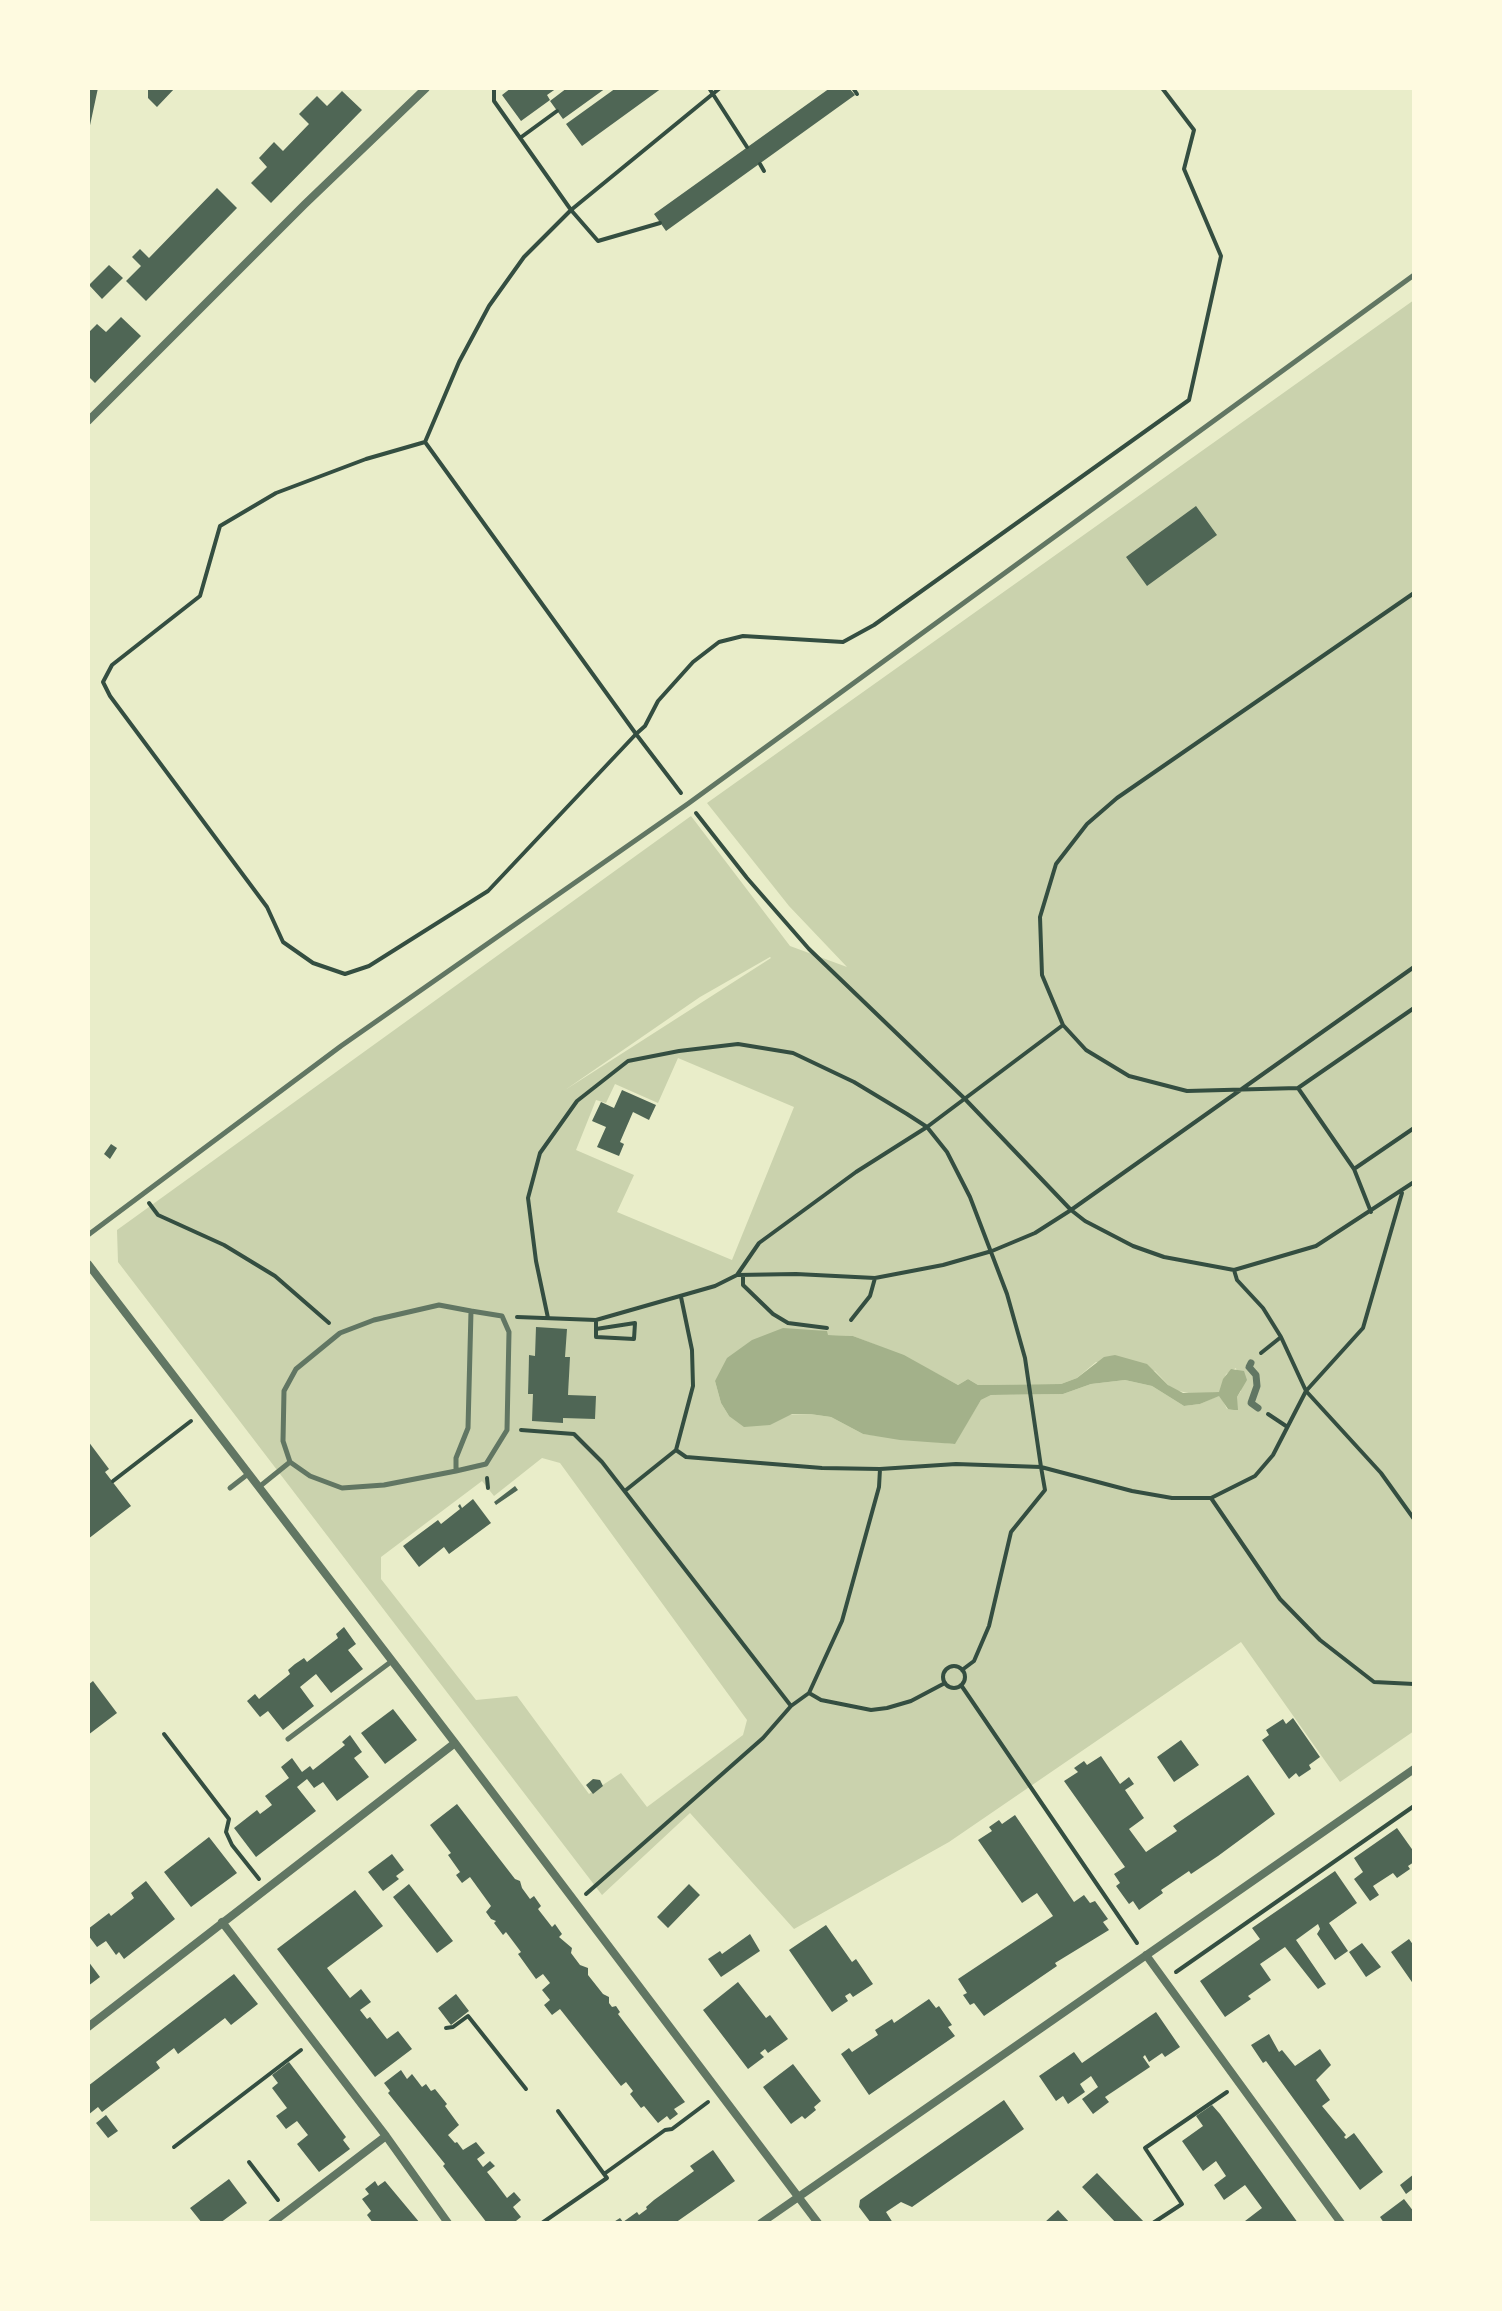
<!DOCTYPE html>
<style>
body{margin:0}
#map{position:relative;width:1502px;height:2311px;overflow:hidden;background:#e9edc9;font-family:"Titillium Web",sans-serif}
canvas{display:block}
.frame{position:absolute;inset:0;border:90px solid #fefae0;pointer-events:none}
</style>
<div id="map">
<canvas width="1502" height="2311"></canvas>
<div class="frame"></div>
</div>
<script>
const ctx = document.querySelector('canvas').getContext('2d');
ctx.lineJoin = 'round';
function fill(path, color) { ctx.fillStyle = color; ctx.fill(path, 'evenodd'); }
const poly = rows => new Path2D(rows.map(r => 'M' + r).join(''));
function stroke(path, color, width, dash) { ctx.strokeStyle = color; ctx.lineWidth = width; ctx.lineCap = dash ? 'butt' : 'round'; ctx.setLineDash(dash || []); ctx.stroke(path); }
fill(poly([
 [1414,300,1414,1731,1340,1782,1241,1642,949,1842,794,1929,690,1813,602,1895,118,1262,117,1230,691,816,790,946,847,967,789,906,707,803],
 [770,957,771,958,565,1090,700,997],
 [678,1058,794,1107,732,1260,617,1212,634,1175,576,1150,596,1100,606,1103,615,1084,658,1103],
 [827,1331,827,1335,853,1336,904,1356,958,1385,968,1379,978,1385,1061,1384,1077,1378,1096,1362,1155,1371,1173,1390,1194,1394,1220,1392,1226,1374,1236,1368,1241,1391,1237,1397,1236,1406,1227,1409,1220,1395,1200,1404,1184,1406,1152,1386,1125,1380,1091,1384,1063,1394,991,1395,981,1400,954,1444,863,1434,831,1417,810,1414,729,1416,721,1403,715,1381],
 [529,1356,569,1357,568,1395,528,1394],
 [542,1458,560,1463,747,1720,743,1735,647,1807,621,1773,589,1794,517,1696,476,1700,381,1579,381,1557,482,1481,494,1496]
]), '#cad2ad');
fill(poly([
 [783,1328,827,1331,828,1335,853,1336,904,1355,958,1385,968,1379,978,1385,1061,1384,1077,1378,1104,1357,1115,1355,1147,1364,1168,1385,1183,1393,1219,1392,1223,1379,1231,1369,1244,1371,1247,1380,1237,1397,1238,1410,1234,1410,1228,1409,1219,1396,1200,1404,1184,1406,1152,1386,1125,1380,1091,1384,1063,1394,991,1395,981,1400,955,1444,900,1440,863,1434,831,1417,810,1414,792,1414,770,1425,744,1427,729,1416,721,1403,715,1381,727,1358,752,1340]
]), '#a3b18a');
fill(poly([
 [88,88,98,88,89,130,88,130],
 [148,88,175,88,157,107,148,98],
 [511,88,557,88,547,95,550,100,521,121,502,95],
 [567,88,606,88,563,119,550,101],
 [616,88,662,88,582,146,566,124],
 [830,88,849,88,855,95,666,231,654,214],
 [342,91,362,110,271,203,251,183,267,167,259,158,274,142,283,151,309,124,299,114,317,96,327,106],
 [217,188,237,208,146,301,126,281,141,266,132,257,140,249,149,258],
 [109,265,123,278,102,299,89,285],
 [121,317,141,336,95,383,88,376,88,333,97,324,106,332],
 [1196,506,1217,535,1147,586,1126,557],
 [622,1090,656,1105,649,1120,633,1112,620,1142,624,1144,619,1156,597,1147,606,1127,592,1121,601,1102,614,1108],
 [111,1144,117,1148,110,1159,104,1154],
 [536,1327,567,1329,565,1357,570,1357,568,1395,596,1396,595,1419,563,1418,563,1423,532,1421,533,1394,528,1394,529,1355,535,1356],
 [88,1441,109,1469,105,1472,131,1506,88,1539],
 [515,1486,518,1490,496,1505,494,1502],
 [473,1499,491,1523,449,1554,444,1547,419,1567,403,1546,438,1520,441,1524,460,1509,458,1506,460,1504,462,1508],
 [344,1627,356,1644,348,1650,363,1669,331,1693,316,1674,300,1687,314,1706,283,1730,268,1711,260,1717,247,1701,255,1694,259,1699,290,1674,288,1670,295,1664,304,1658,307,1662,338,1638,336,1634],
 [93,1681,117,1713,88,1735,88,1685],
 [393,1709,417,1740,385,1764,361,1733],
 [1293,1718,1320,1757,1309,1765,1311,1769,1299,1777,1296,1773,1289,1779,1262,1740,1269,1735,1266,1730,1283,1719,1286,1724],
 [350,1735,362,1752,354,1758,369,1777,337,1801,323,1782,314,1788,307,1779,297,1787,316,1811,256,1857,234,1828,257,1810,260,1814,272,1805,265,1796,289,1778,281,1767,292,1758,302,1772,310,1766,313,1770,345,1745,342,1742],
 [1181,1740,1199,1765,1174,1782,1157,1757],
 [1101,1756,1120,1784,1129,1777,1134,1784,1125,1790,1144,1818,1129,1829,1146,1852,1177,1831,1173,1826,1248,1775,1275,1814,1218,1856,1191,1874,1189,1871,1161,1890,1163,1893,1139,1910,1133,1901,1129,1904,1116,1886,1120,1883,1114,1874,1125,1867,1064,1781,1078,1772,1074,1768,1084,1761,1087,1765],
 [593,1779,600,1780,603,1786,593,1794,586,1785],
 [457,1804,515,1879,520,1881,522,1888,530,1899,534,1896,541,1906,538,1909,552,1927,555,1924,562,1934,559,1937,572,1948,571,1953,580,1965,588,1968,588,1975,603,1994,609,1997,609,2003,612,2007,616,2006,620,2012,618,2014,685,2102,674,2109,678,2114,670,2120,667,2116,658,2123,644,2106,641,2108,630,2094,633,2091,626,2082,621,2086,560,2009,552,2015,544,2005,550,2000,542,1990,550,1983,543,1974,536,1979,518,1954,521,1952,506,1932,503,1935,494,1923,496,1921,491,1919,486,1912,491,1906,470,1877,462,1883,456,1875,460,1872,448,1855,451,1853,430,1825],
 [1015,1815,1074,1902,1084,1895,1090,1903,1095,1901,1108,1919,1103,1922,1109,1930,1055,1963,1057,1966,984,2016,974,2003,970,2005,963,1995,967,1993,958,1979,1053,1916,1037,1893,1022,1903,978,1840,992,1831,989,1827,999,1820,1002,1824],
 [1397,1828,1414,1852,1414,1862,1408,1866,1410,1869,1397,1878,1393,1873,1373,1886,1379,1895,1370,1901,1354,1879,1363,1872,1354,1858],
 [209,1837,237,1873,191,1907,164,1872],
 [392,1854,404,1870,396,1876,399,1879,383,1891,368,1872],
 [1335,1871,1357,1903,1329,1923,1348,1951,1335,1960,1317,1934,1320,1929,1318,1924,1296,1940,1326,1984,1318,1989,1285,1947,1260,1964,1271,1980,1248,1996,1251,1999,1225,2017,1200,1981,1260,1939,1252,1928],
 [146,1881,175,1919,124,1959,119,1952,116,1955,106,1941,97,1947,88,1935,88,1929,109,1913,111,1916,134,1898,131,1893],
 [409,1884,453,1941,437,1953,393,1897],
 [689,1884,700,1895,668,1928,657,1917],
 [355,1890,383,1926,327,1968,350,1998,361,1989,371,2002,360,2010,367,2019,370,2017,387,2039,398,2031,412,2049,375,2077,277,1949],
 [826,1925,852,1962,856,1959,873,1984,853,1997,850,1993,845,1996,848,2001,832,2012,789,1950],
 [750,1934,760,1951,721,1977,708,1959,720,1951,722,1954],
 [1409,1939,1414,1946,1414,1985,1391,1952],
 [1362,1943,1381,1967,1366,1977,1349,1952],
 [88,1961,100,1977,88,1986],
 [234,1974,258,2004,231,2025,225,2018,178,2054,174,2048,156,2062,160,2068,102,2112,98,2107,88,2115,88,2086],
 [738,1982,766,2018,770,2015,788,2039,768,2053,765,2049,760,2053,764,2057,748,2069,703,2010],
 [456,1994,469,2011,451,2025,438,2008],
 [929,1999,936,2008,939,2006,952,2025,948,2027,955,2036,869,2095,841,2054,849,2048,852,2052,878,2035,875,2030,892,2019,894,2023],
 [1156,2012,1180,2047,1165,2057,1162,2053,1149,2062,1145,2055,1143,2057,1150,2067,1105,2097,1109,2102,1093,2114,1082,2099,1098,2087,1091,2076,1080,2084,1085,2092,1068,2104,1063,2096,1056,2101,1039,2076,1074,2052,1082,2063],
 [1269,2034,1279,2052,1282,2050,1295,2066,1320,2049,1331,2065,1316,2080,1330,2100,1322,2106,1346,2135,1344,2137,1346,2139,1354,2133,1383,2172,1360,2190,1266,2061,1263,2063,1251,2045],
 [289,2062,346,2137,343,2140,350,2149,319,2172,297,2144,308,2135,297,2121,286,2129,276,2116,287,2108,272,2088,278,2083,272,2075],
 [793,2064,821,2101,814,2107,816,2110,805,2119,802,2116,791,2124,763,2087],
 [401,2070,407,2079,412,2074,422,2087,426,2084,431,2091,435,2089,447,2104,445,2106,459,2125,448,2135,455,2143,457,2142,463,2150,476,2142,485,2153,477,2159,483,2167,490,2161,495,2166,487,2172,495,2182,507,2198,514,2192,521,2200,513,2207,521,2217,516,2221,517,2223,487,2223,443,2166,445,2164,388,2093,390,2091,384,2083],
 [1004,2100,1024,2129,912,2207,901,2202,886,2212,893,2223,871,2223,859,2207,860,2200],
 [1212,2105,1220,2114,1298,2223,1247,2223,1245,2221,1262,2208,1245,2185,1224,2200,1214,2185,1226,2176,1216,2161,1203,2171,1182,2141,1203,2126,1196,2116],
 [106,2115,118,2131,108,2138,96,2123],
 [713,2150,735,2181,675,2223,612,2223,620,2218,623,2222,637,2212,639,2215,647,2209,646,2207,654,2200,694,2171,690,2166],
 [1097,2173,1145,2223,1116,2223,1082,2187],
 [1414,2174,1414,2188,1406,2194,1400,2185],
 [229,2179,247,2203,220,2223,202,2223,190,2208],
 [375,2181,378,2186,385,2181,420,2223,373,2223,367,2215,371,2211,362,2199,369,2194,365,2189],
 [1404,2199,1414,2212,1414,2223,1384,2223,1380,2217],
 [1058,2210,1070,2223,1044,2223]
]), '#4f6655');
stroke(poly([
 [494,88,494,101,571,210,598,241,660,223],
 [709,88,747,147],
 [853,88,857,94],
 [520,138,557,111],
 [760,164,764,171],
 [425,442,459,362,489,306,524,257,571,210,720,88],
 [681,793,636,734,425,442,366,459,276,493,220,526,200,596,112,665,103,682,110,696,267,907,283,942,313,963,345,974,369,966,488,891,636,734,645,726,658,701,693,662,719,642,743,636,843,642,874,625,1189,400,1221,256,1184,169,1194,130,1162,88],
 [696,813,747,878,809,949,964,1098,1071,1210,1085,1221,1133,1246,1164,1257,1234,1270,1316,1246,1414,1182],
 [1063,1025,1042,975,1040,917,1056,864,1087,824,1117,798,1414,593],
 [1298,1088,1414,1008],
 [1354,1169,1414,1128],
 [1402,1193,1363,1328,1306,1391,1381,1473,1414,1519],
 [149,1203,158,1215,224,1245,275,1276,329,1323],
 [737,1275,759,1243,856,1172,927,1127,1063,1025,1086,1050,1129,1076,1187,1091,1298,1088,1354,1169,1371,1212],
 [743,1276,743,1285,773,1314,788,1323,827,1328],
 [517,1317,596,1320,715,1286,737,1275,796,1274,875,1278,943,1265,992,1251,1035,1233,1071,1210,1414,967],
 [548,1318,536,1261,528,1198,540,1153,577,1101,628,1061,679,1051,738,1044,793,1053,854,1082,907,1114,927,1127,947,1152,970,1197,1007,1294,1025,1358,1041,1467,1132,1491,1172,1498,1211,1498,1280,1599,1320,1640,1374,1682,1414,1684],
 [851,1320,870,1296,875,1278],
 [596,1329,596,1337,634,1339,635,1323,596,1329,596,1320],
 [1261,1353,1281,1337],
 [1268,1414,1286,1426],
 [521,1430,574,1434,602,1462,791,1706],
 [676,1450,686,1457,822,1468,880,1469,956,1464,1041,1467,1045,1490,1011,1532,989,1626,974,1661,962,1670],
 [487,1478,488,1488],
 [113,1481,191,1421],
 [626,1490,676,1450,693,1386,692,1350,681,1297],
 [1211,1498,1255,1476,1273,1455,1306,1391,1281,1337,1263,1308,1237,1280,1234,1270],
 '943 1677a11 11 0 1 1 22 0a11 11 0 1 1-22 0Z',
 [961,1685,1137,1943],
 [809,1693,842,1621,879,1487,880,1469],
 [164,1734,229,1819,226,1832,232,1845,259,1879],
 [586,1894,763,1738,791,1706,809,1693,821,1700,871,1710,887,1708,911,1701,945,1683],
 [1176,1972,1414,1806],
 [446,2028,453,2027,468,2016,526,2089],
 [558,2111,604,2174,665,2130,672,2129,708,2102],
 [174,2147,301,2050],
 [249,2162,278,2200],
 [542,2223,607,2178,604,2174],
 [1153,2223,1182,2204,1145,2148,1227,2092]
]), '#344e41', 4);
stroke(poly([
 [88,1235,341,1046,689,803,1414,275],
 [456,1471,456,1458,468,1428,471,1311,439,1305,374,1320,340,1333,296,1369,284,1391,283,1441,290,1462,310,1476,342,1488,384,1485,456,1471,486,1464,507,1430,509,1332,502,1316,471,1311],
 [259,1487,290,1462],
 [230,1488,248,1474],
 [288,1739,392,1661]
]), '#617663', 5);
stroke(poly([
 [1251,1363,1249,1367,1256,1375,1257,1386,1251,1403,1258,1408]
]), '#617663', 7);
stroke(poly([
 [88,421,305,204,426,88],
 [88,1264,455,1743,818,2223],
 [222,1922,386,2136,448,2223],
 [1146,1955,1341,2223],
 [88,2027,455,1743],
 [272,2223,386,2136],
 [761,2223,1414,1769]
]), '#617663', 8);
</script>
